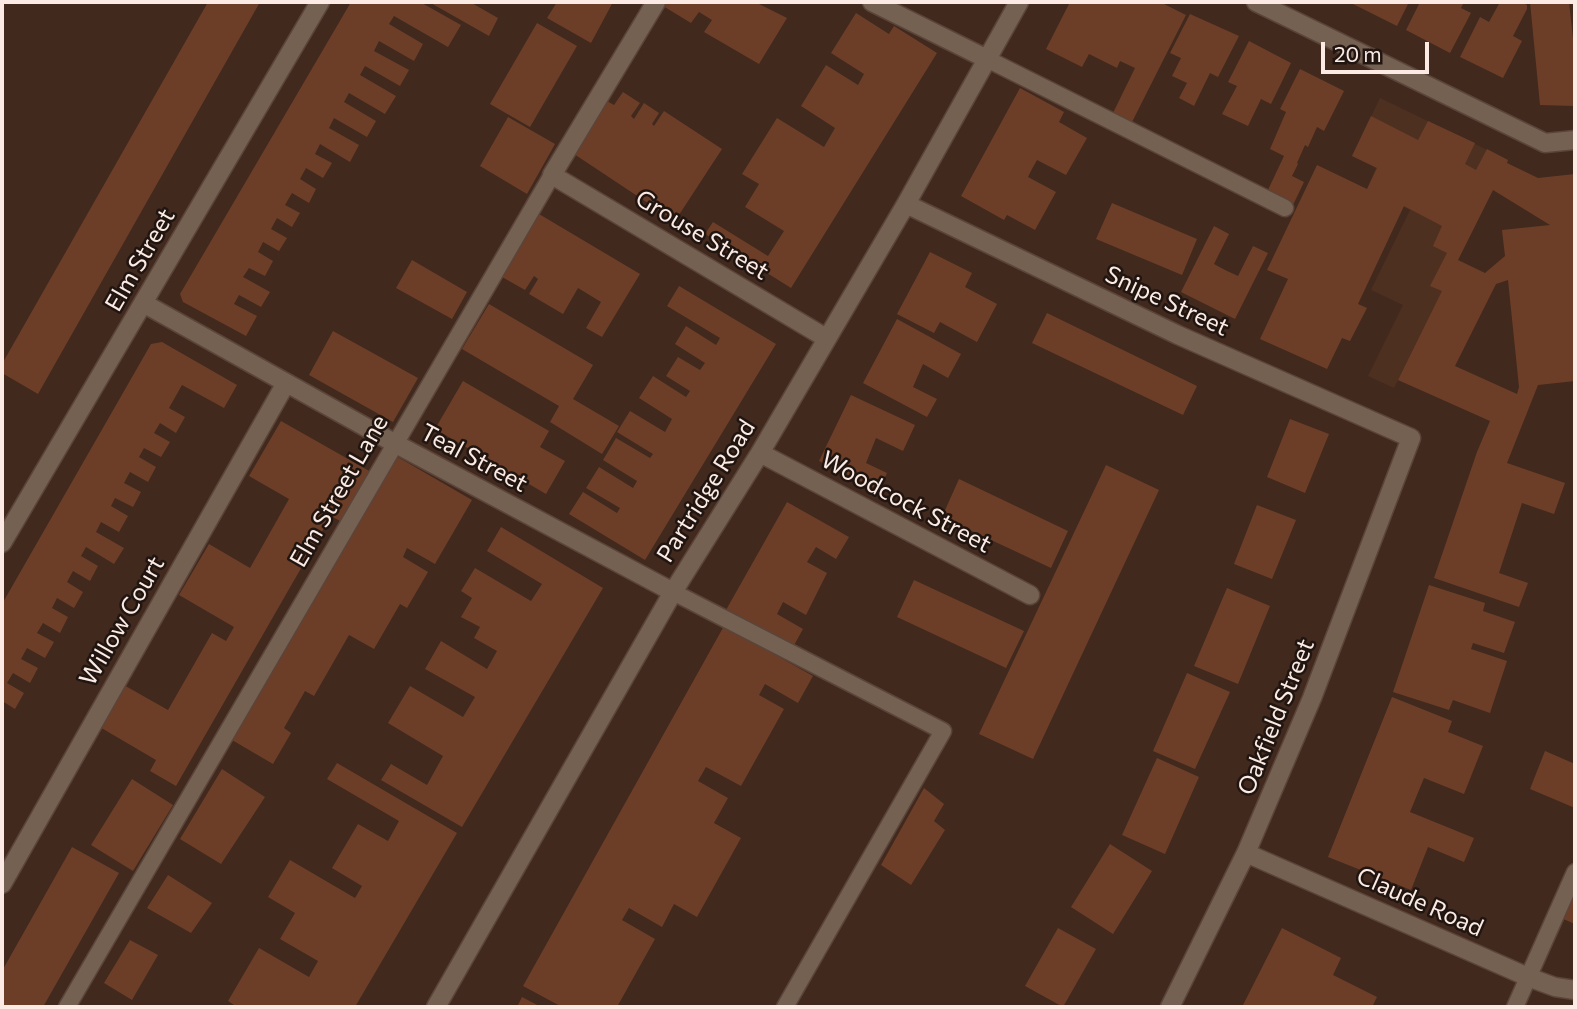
<!DOCTYPE html>
<style>
body{margin:0}
#map{position:relative;width:1577px;height:1009px;overflow:hidden;background:#41291e;font-family:Commissioner,sans-serif}
canvas{display:block}
.frame{position:absolute;inset:0;border:4px solid #fbebe4;pointer-events:none}
.scale{position:absolute;left:1321px;top:42px;width:108px;height:32px;box-sizing:border-box;border:4px solid #fbebe4;border-top:0;padding-left:9px;font-size:21px;line-height:24px;white-space:nowrap;color:#fbebe4;-webkit-text-stroke:5px #201510;paint-order:stroke}
</style>
<div id="map">
<canvas width="1577" height="1009"></canvas>
<div class="frame"></div>
<div class="scale">20 m</div>
</div>
<script>
const ctx = document.querySelector('canvas').getContext('2d');
ctx.lineJoin = 'round';
function fill(path, color) { ctx.fillStyle = color; ctx.fill(path, 'evenodd'); }
const poly = rows => new Path2D(rows.map(r => 'M' + r).join(''));
function stroke(path, color, width, dash) { ctx.strokeStyle = color; ctx.lineWidth = width; ctx.lineCap = dash ? 'butt' : 'round'; ctx.setLineDash(dash || []); ctx.stroke(path); }
function drawText(font, color, halo, rows, align = 'center') {
  ctx.font = font + ' Commissioner,sans-serif'; ctx.lineWidth = 5; ctx.setLineDash([]); ctx.textBaseline = 'middle'; ctx.strokeStyle = halo; ctx.fillStyle = color; for (const [text, x, y, turn = 0] of rows) {
    ctx.save(); ctx.translate(x, y); ctx.rotate((+turn || 0) * Math.PI / 180); ctx.textAlign = isNaN(turn) ? turn : align; if (halo) ctx.strokeText(text, 0, 0); ctx.fillText(text, 0, 0); ctx.restore();
  }
}
fill(poly([
 [1380,98,1508,160,1394,388,1368,376,1403,305,1371,290,1410,210,1367,189,1376,168,1352,156]
]), '#4e3021');
fill(poly([
 [208,2,260,2,38,394,2,373,2,364],
 [351,2,420,2,461,25,448,47,394,16,389,24,423,44,414,61,379,41,374,51,409,70,400,86,365,66,360,75,396,96,385,114,349,93,344,102,376,121,367,137,334,118,329,128,359,145,350,162,320,144,315,154,332,163,323,178,306,168,300,179,316,189,309,203,292,193,285,205,300,213,292,227,277,218,271,229,287,238,279,251,263,242,258,252,273,261,265,276,249,268,243,277,270,292,261,307,239,295,234,304,257,316,246,336,183,302,180,294],
 [429,2,470,2,498,18,489,36],
 [557,2,613,2,591,43,547,18],
 [665,2,755,2,787,18,759,64,704,32,712,20,699,12,691,23,663,6],
 [1070,2,1160,2,1186,15,1132,122,1113,113,1135,68,1120,61,1117,68,1089,54,1082,67,1046,49],
 [1355,2,1409,2,1397,26,1353,4],
 [1420,2,1464,2,1461,8,1471,13,1450,53,1406,30],
 [1500,2,1511,2,1515,3,1516,2,1521,2,1527,5,1527,9,1513,36,1522,41,1503,78,1460,57,1480,17,1489,22],
 [1530,2,1569,2,1575,57,1575,106,1540,105],
 [856,13,889,34,894,26,937,53,791,288,705,234,713,222,768,256,784,231,745,207,759,184,742,174,777,118,824,147,835,128,801,106,826,65,858,85,864,74,831,53],
 [1190,14,1239,36,1218,77,1210,73,1194,106,1179,98,1187,83,1172,76,1181,58,1170,53],
 [537,23,577,46,530,127,490,104],
 [1249,41,1291,63,1271,104,1261,99,1248,126,1222,114,1237,86,1228,82],
 [1300,69,1344,91,1324,131,1317,127,1308,147,1305,145,1297,163,1298,164,1292,176,1304,182,1293,205,1267,192,1284,156,1270,149,1286,112,1280,109],
 [1020,88,1064,112,1059,122,1087,138,1066,175,1037,160,1032,169,1028,177,1056,192,1035,230,1007,215,1004,220,961,196],
 [623,92,640,103,631,116,634,119,644,103,659,113,652,124,654,126,664,111,722,149,675,221,571,152,605,100,614,105],
 [1371,116,1418,140,1428,121,1475,143,1465,164,1476,170,1487,149,1508,160,1507,163,1538,178,1575,174,1575,381,1538,385,1507,463,1565,483,1554,514,1522,503,1499,573,1528,583,1519,607,1434,578,1477,452,1490,421,1398,380,1442,291,1430,286,1447,253,1433,246,1442,226,1404,206,1358,304,1367,308,1350,341,1342,338,1327,369,1260,339,1288,279,1267,270,1317,165,1367,189,1377,168,1352,156],
 [1493,190,1550,225,1502,230,1505,256,1485,273,1458,260],
 [1508,280,1519,387,1517,394,1455,366,1496,284],
 [508,117,555,144,527,194,480,166],
 [1112,203,1197,239,1182,275,1096,239],
 [539,214,640,274,602,337,586,328,601,302,578,288,563,314,529,294,538,279,534,276,525,290,502,277],
 [1214,226,1229,234,1214,264,1225,270,1238,276,1253,246,1268,253,1235,319,1181,292],
 [930,252,972,273,965,287,997,304,977,342,940,322,934,333,897,314],
 [412,260,467,292,452,319,396,288],
 [679,286,776,344,645,560,569,514,583,492,617,513,620,508,586,488,599,467,633,488,637,481,603,460,616,438,650,458,653,454,617,432,630,411,665,432,672,419,639,398,653,376,686,397,690,391,666,376,678,357,700,370,705,363,675,344,686,326,716,345,720,338,667,306],
 [489,304,593,365,573,399,619,426,602,454,550,422,559,406,462,349],
 [1047,313,1197,386,1183,415,1032,343],
 [897,319,961,354,948,378,923,364,913,387,937,399,927,417,863,383],
 [333,331,418,378,393,422,309,375],
 [162,342,237,385,224,408,182,385,169,408,185,417,176,433,160,423,154,433,170,442,161,457,144,448,139,457,156,467,148,482,130,472,124,483,141,492,133,507,115,498,111,506,128,516,119,532,101,522,96,532,124,548,114,564,86,547,81,556,98,566,90,581,73,571,67,582,83,592,74,608,57,598,52,608,68,617,60,633,43,623,37,633,54,642,45,658,27,648,21,659,38,668,30,683,13,673,7,683,24,693,15,709,2,701,2,604,151,344],
 [463,381,549,431,540,447,565,461,546,494,435,429],
 [851,395,915,425,903,451,876,438,866,463,887,473,879,490,819,461],
 [1290,419,1329,434,1305,493,1267,477],
 [281,421,371,472,342,522,331,516,176,786,150,771,156,760,98,726,122,684,168,710,212,633,226,641,234,627,179,595,209,544,250,568,289,499,249,476],
 [396,456,472,500,435,564,407,548,403,557,428,572,407,608,400,604,374,649,349,635,314,696,305,691,284,728,291,733,273,764,232,740],
 [1106,465,1159,490,1033,759,979,734],
 [959,479,1068,531,1051,568,942,517],
 [787,502,849,537,836,559,816,547,807,562,827,573,806,615,783,602,777,614,803,629,793,647,726,610],
 [1257,505,1296,520,1272,579,1234,564],
 [501,527,603,588,462,827,381,780,391,764,427,785,443,756,388,723,410,686,463,717,475,697,425,669,441,641,487,669,497,651,474,638,480,627,461,617,472,598,461,591,475,568,531,601,542,584,487,551],
 [914,580,1024,631,1006,668,897,617],
 [1429,585,1485,603,1483,611,1515,622,1504,653,1473,643,1471,649,1507,661,1490,713,1453,700,1449,710,1393,692],
 [1227,588,1270,606,1238,684,1194,666],
 [724,626,813,676,798,703,765,684,759,695,784,709,741,786,706,767,698,781,728,798,714,823,741,838,697,917,674,904,662,927,629,908,622,920,655,939,617,1007,562,1007,523,986],
 [1187,673,1230,692,1195,769,1153,751],
 [1392,697,1452,721,1448,732,1483,746,1464,794,1424,778,1410,812,1474,838,1464,862,1428,847,1411,890,1328,857],
 [1545,751,1575,764,1575,808,1530,789],
 [1157,758,1199,777,1165,854,1122,835],
 [337,763,457,833,355,1007,237,1007,228,1001,259,948,309,977,318,961,280,939,295,913,268,897,290,860,355,898,362,886,332,868,358,824,388,841,399,821,327,779],
 [222,769,265,797,221,864,180,839],
 [132,779,173,805,133,871,91,845],
 [924,788,944,804,934,821,945,830,911,885,881,865],
 [1110,844,1152,871,1113,934,1071,907],
 [72,847,119,873,43,1007,2,1007,2,971],
 [168,875,212,903,191,933,147,908],
 [1575,885,1575,924,1561,918],
 [1058,928,1096,949,1063,1007,1025,986],
 [1282,928,1341,958,1333,975,1377,997,1372,1007,1242,1007],
 [130,940,158,955,132,1000,104,983],
 [522,997,541,1007,517,1007]
]), '#6d3e27');
const lane = poly([
 [987,59,1285,208],
 [673,592,943,731,785,1007],
 [67,1007,552,175],
 [1515,1007,1575,872]
]);
const street = poly([
 [656,2,552,175,826,338],
 [872,2,987,59],
 [1256,2,1545,143,1575,140],
 [906,204,1178,335,1411,438,1312,698,1246,853,1170,1007],
 [143,303,396,444,673,592],
 [760,453,1030,595],
 [2,543,320,2],
 [1246,853,1528,977,1555,987,1575,990],
 [2,884,286,383],
 [436,1007,673,592,760,453,906,204,1019,2]
]);
stroke(lane, '#5b443a', 19);
stroke(street, '#5b443a', 21);
stroke(lane, '#756152', 16);
stroke(street, '#756152', 18);
drawText('24px', '#fbebe4', '#201510', [
 ["Grouse Street",702,235,31],
 ["Elm Street",140,260,-60],
 ["Snipe Street",1167,301,25],
 ["Teal Street",474,458,28],
 ["Elm Street Lane",339,491,-60],
 ["Partridge Road",706,491,-58],
 ["Woodcock Street",906,502,28],
 ["Willow Court",122,621,-60],
 ["Oakfield Street",1276,717,-68],
 ["Claude Road",1420,902,24]
]);
</script>
